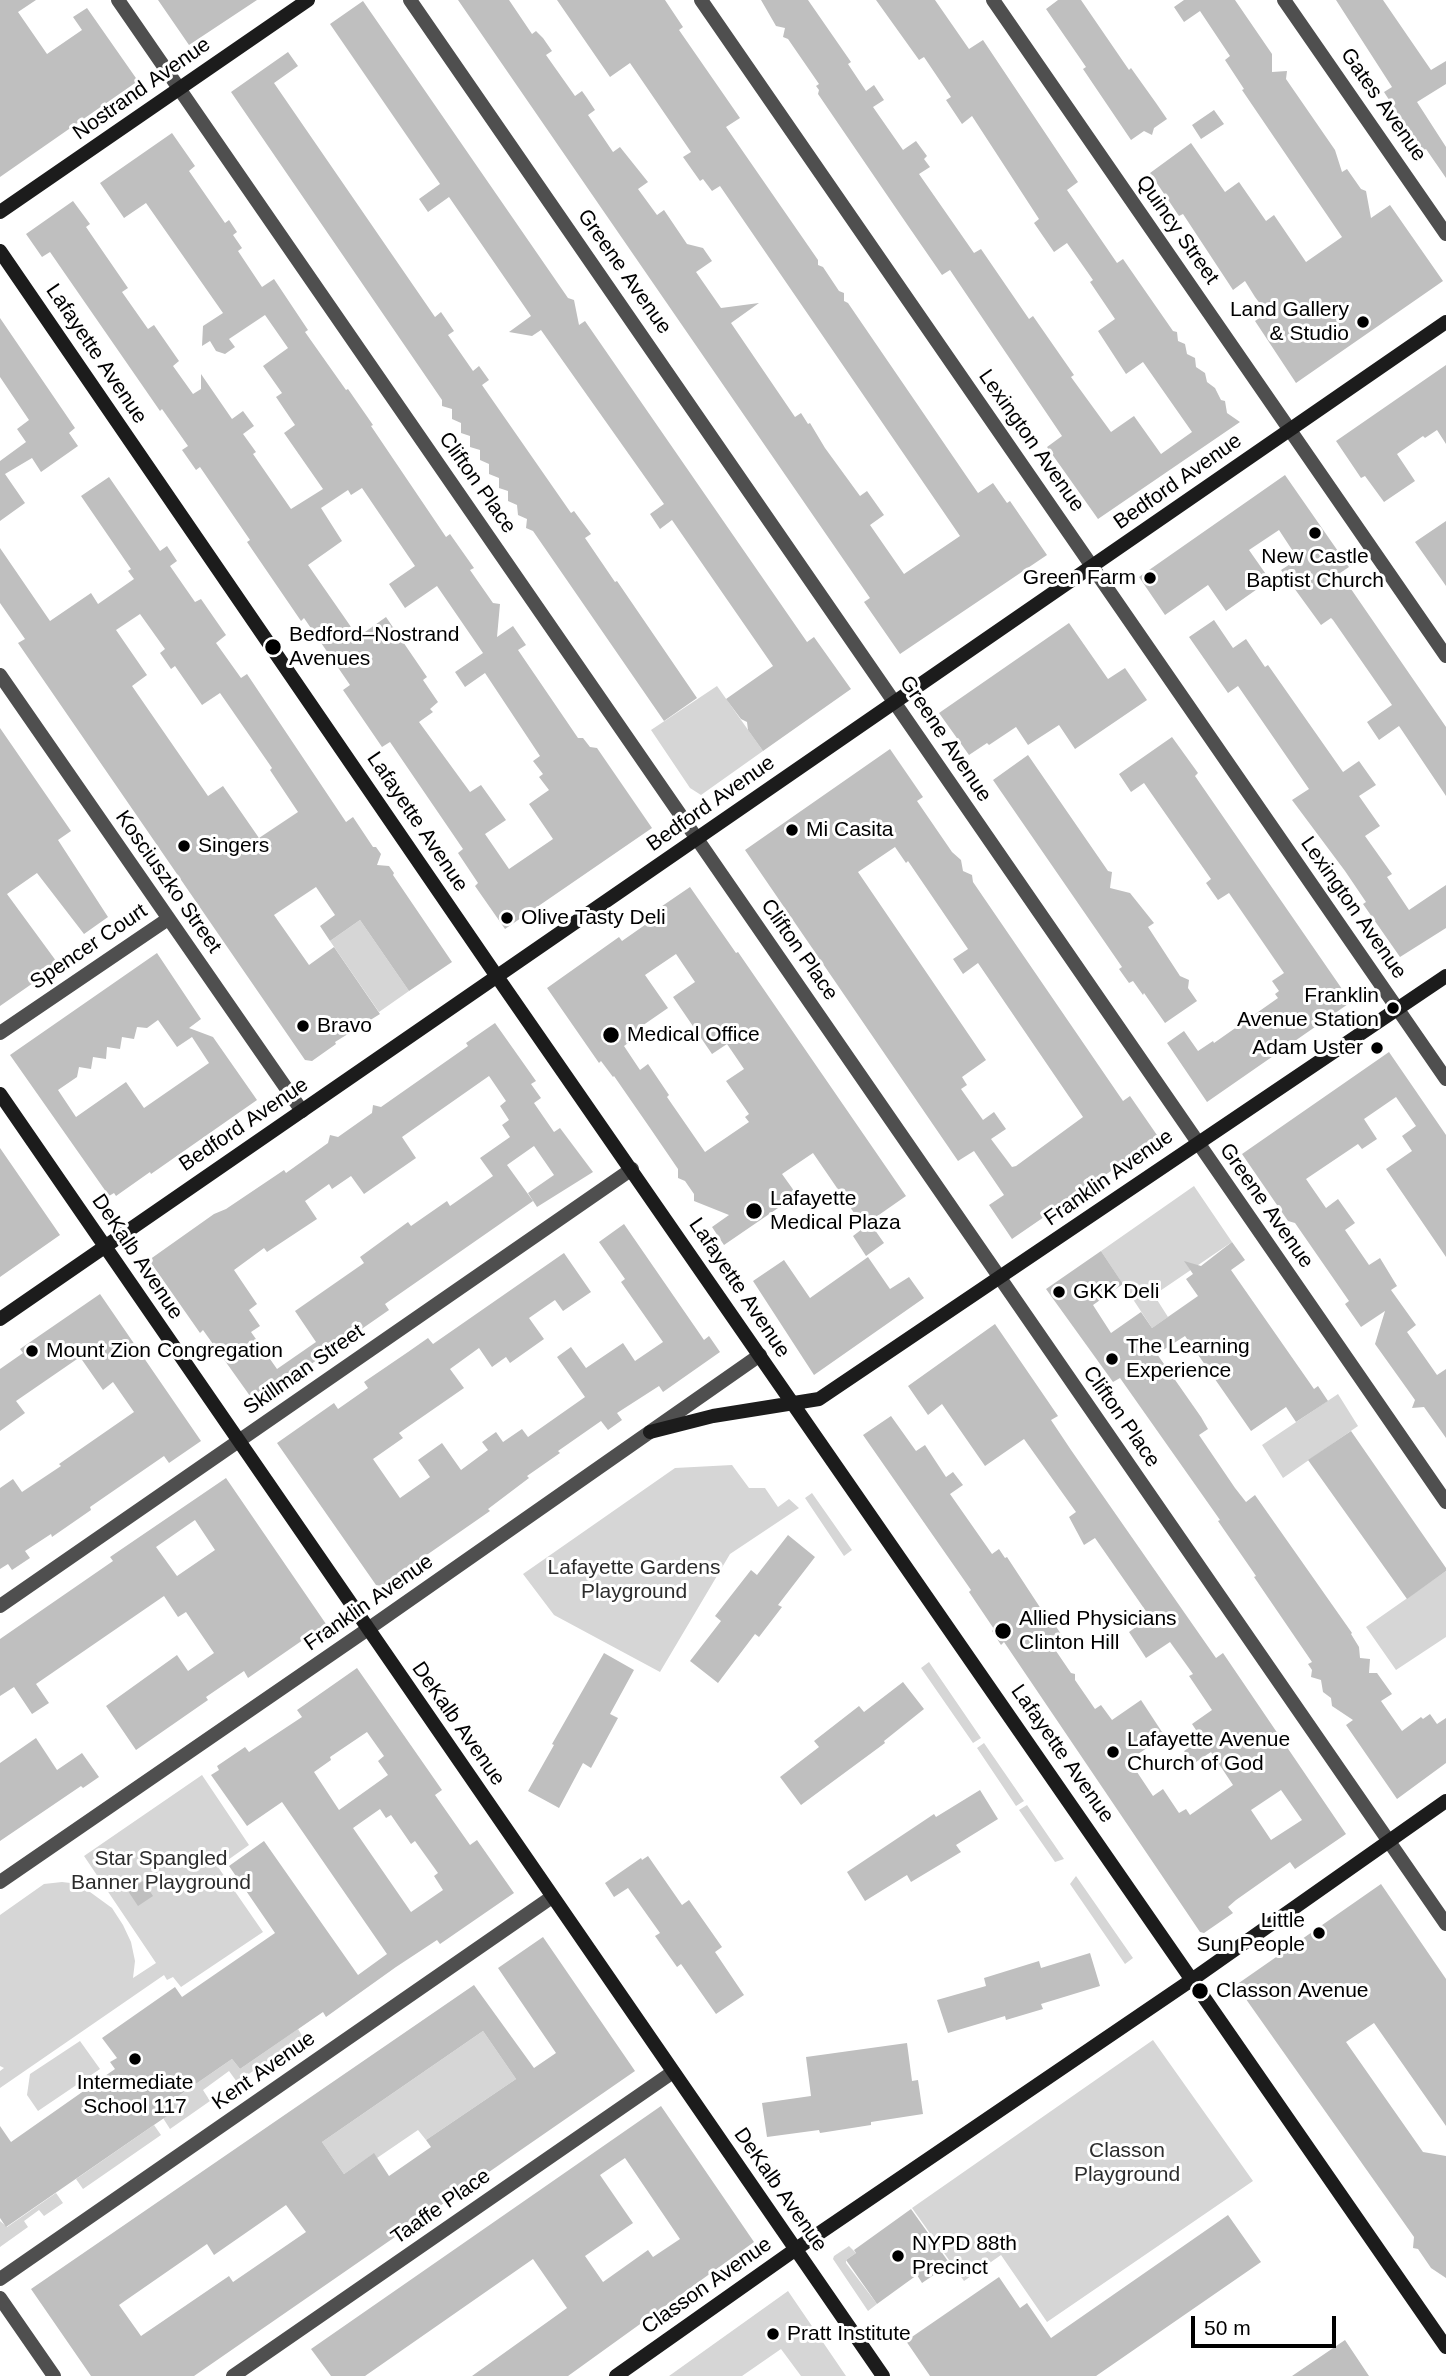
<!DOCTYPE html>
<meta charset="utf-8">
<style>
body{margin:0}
#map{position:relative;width:1446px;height:2376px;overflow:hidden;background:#fff;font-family:Helvetica,sans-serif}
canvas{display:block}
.scale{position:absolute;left:1191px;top:2316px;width:145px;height:32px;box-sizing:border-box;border:4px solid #000;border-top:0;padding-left:9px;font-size:21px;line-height:24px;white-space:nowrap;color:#000;-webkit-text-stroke:5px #fff;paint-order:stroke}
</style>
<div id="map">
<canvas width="1446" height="2376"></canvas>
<div class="scale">50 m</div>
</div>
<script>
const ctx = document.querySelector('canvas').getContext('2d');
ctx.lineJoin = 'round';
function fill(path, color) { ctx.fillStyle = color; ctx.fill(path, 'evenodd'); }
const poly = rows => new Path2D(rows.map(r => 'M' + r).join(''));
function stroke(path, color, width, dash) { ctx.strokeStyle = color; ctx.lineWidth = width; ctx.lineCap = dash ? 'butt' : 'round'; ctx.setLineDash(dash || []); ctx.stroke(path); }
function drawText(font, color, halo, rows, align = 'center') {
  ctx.font = font + ' Helvetica,sans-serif'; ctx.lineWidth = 6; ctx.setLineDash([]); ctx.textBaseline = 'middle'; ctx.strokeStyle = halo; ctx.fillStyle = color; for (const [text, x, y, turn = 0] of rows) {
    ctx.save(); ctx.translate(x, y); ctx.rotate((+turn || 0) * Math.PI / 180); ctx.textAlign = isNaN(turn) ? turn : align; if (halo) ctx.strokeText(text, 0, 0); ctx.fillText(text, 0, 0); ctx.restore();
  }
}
fill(poly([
 [717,686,763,751,701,795,690,788,651,730],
 [360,920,409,991,379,1012,330,941],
 [1194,1186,1232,1242,1154,1295,1168,1317,1152,1328,1101,1251],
 [1338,1394,1358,1426,1283,1478,1262,1445],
 [732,1465,749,1488,765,1488,778,1507,789,1499,799,1508,730,1554,660,1672,554,1615,523,1574,675,1468],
 [812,1493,852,1550,844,1556,805,1498],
 [1446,1571,1446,1637,1396,1670,1366,1627],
 [929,1662,981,1738,973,1743,921,1668],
 [984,1743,1024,1801,1016,1806,977,1748],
 [202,1775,249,1845,218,1867,263,1932,181,1987,173,1977,167,1980,164,1975,0,2088,0,2071,4,2068,0,2066,0,1915,44,1884,62,1882,79,1884,112,1908,123,1925,131,1942,135,1961,133,1978,156,1963,84,1856],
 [1027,1805,1064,1859,1055,1862,1019,1810],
 [1076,1876,1133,1958,1125,1964,1070,1884],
 [298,2029,303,2037,237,2082,229,2071,203,2090,210,2101,170,2129,163,2118,166,2116,161,2108,232,2059,240,2069],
 [483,2031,516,2079,426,2140,418,2130,377,2158,373,2154,344,2174,322,2142],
 [1153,2040,1253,2181,1047,2322,1001,2255,964,2281,912,2208],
 [80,2041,100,2069,38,2111,27,2095,30,2074],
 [154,2125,161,2135,83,2189,76,2179],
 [56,2193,63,2203,44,2216,39,2210,24,2221,28,2227,0,2247,0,2221,7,2227],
 [849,2246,856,2253,846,2260,846,2263,877,2304,868,2311,833,2259,834,2256],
 [788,2291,846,2376,801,2376,781,2349,742,2376,669,2376]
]), '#d6d6d6');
fill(poly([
 [0,0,36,0,18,12,47,54,82,30,73,17,87,8,138,81,0,177],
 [158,0,257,0,189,45],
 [458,0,509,0,532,34,536,31,543,38,552,51,546,55,575,96,582,91,587,98,595,110,588,115,613,152,620,147,648,182,638,189,657,215,664,210,687,244,703,248,712,261,696,272,721,308,759,303,731,323,795,417,801,413,808,424,810,423,825,448,860,496,867,491,884,515,870,525,904,574,960,536,720,186,712,191,703,179,700,181,683,157,691,152,630,63,610,77,557,0,665,0,683,27,679,30,740,118,726,127,818,260,818,265,823,267,839,291,844,293,844,301,848,303,978,493,993,483,1007,503,1010,501,1047,555,900,654,864,602,870,598],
 [761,0,808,0,851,62,848,64,866,91,874,85,884,100,873,107,903,150,916,141,927,156,924,159,930,167,919,174,974,253,981,249,1029,319,1033,316,1074,375,1071,377,1111,432,1134,416,1161,454,1192,432,1143,362,1126,374,1098,331,1115,319,1090,282,1093,280,1067,243,1054,252,1034,223,1039,219,972,116,962,124,946,100,951,97,924,57,919,60,876,0,935,0,969,49,983,40,1078,182,1067,190,1117,263,1123,259,1173,331,1177,332,1178,341,1185,344,1187,354,1195,358,1196,367,1205,373,1207,382,1215,388,1221,400,1225,401,1227,413,1240,422,1098,519,1047,447,1062,436,950,270,942,275,902,217,818,94,819,90,816,86,819,84,788,39,783,37,785,28,776,26],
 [1058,0,1081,0,1129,70,1131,68,1156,103,1167,119,1154,128,1152,135,1144,131,1131,140,1083,69,1086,67,1046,9],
 [1184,0,1235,0,1272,54,1272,72,1287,71,1286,79,1335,150,1342,172,1347,169,1361,189,1366,191,1371,218,1390,205,1443,281,1296,383,1255,321,1267,313,1255,297,1245,281,1233,290,1183,214,1179,216,1150,173,1191,143,1225,192,1239,182,1266,221,1274,215,1306,262,1342,237,1242,90,1244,89,1225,60,1230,56,1200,11,1184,22,1174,7],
 [1336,0,1383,0,1431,70,1446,61,1446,84,1417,102,1446,147,1446,178,1426,149,1422,151,1384,92,1392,87],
 [363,1,568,298,574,300,579,325,585,321,807,642,814,637,851,689,763,751,748,730,747,722,741,719,726,699,773,666,672,520,660,529,650,514,664,504,541,330,532,336,509,332,531,316,449,197,428,212,419,199,440,184,330,24],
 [288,52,298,66,274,83,435,317,441,312,454,331,448,335,473,371,479,366,489,380,482,385,571,513,574,511,591,534,585,538,615,582,617,581,697,698,664,721,533,531,526,528,527,519,518,515,517,505,508,501,508,491,499,488,499,478,489,474,489,464,480,460,480,450,470,447,470,436,461,433,461,423,452,419,452,409,442,406,442,400,231,92],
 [1214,110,1224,124,1201,139,1192,125],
 [172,133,195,166,189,171,225,223,229,220,237,232,233,235,242,248,238,251,262,287,274,279,308,330,305,332,346,390,348,389,373,425,371,426,446,537,450,534,474,568,470,570,493,603,500,604,497,637,513,626,526,645,518,650,578,738,583,738,590,747,597,748,652,828,505,929,475,886,478,883,458,853,463,849,390,742,382,747,343,690,350,685,304,618,301,621,247,542,250,540,200,467,196,470,182,450,188,446,162,409,160,411,50,252,42,257,26,234,73,201,90,224,86,227,128,288,122,292,148,329,154,325,179,361,173,366,193,394,201,389,201,374,232,419,243,411,254,426,243,434,256,452,253,454,291,509,323,489,284,433,295,425,276,397,282,393,263,366,288,348,265,315,229,339,235,347,225,354,216,351,210,341,202,346,203,326,223,313,146,203,124,218,100,183],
 [362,488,415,566,389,584,405,608,437,586,483,653,455,672,465,687,485,673,540,756,533,761,543,774,539,777,549,790,529,804,553,839,509,869,485,834,506,820,481,785,470,792,419,722,433,712,430,709,438,702,423,680,427,677,386,617,358,637,308,565,342,541,321,508,348,490,351,495],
 [0,318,75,428,69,433,78,446,41,472,32,458,5,474,25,503,0,521,0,461,26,442,17,429,29,420,0,377],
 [1446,365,1446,444,1437,430,1425,438,1423,436,1397,454,1415,481,1384,502,1365,476,1361,478,1336,441],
 [1285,475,1349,567,1340,573,1446,727,1446,796,1399,726,1379,740,1367,722,1392,705,1333,620,1331,618,1321,625,1281,570,1298,559,1279,530,1249,550,1270,580,1226,611,1208,585,1165,615,1139,577],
 [109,477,160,551,167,546,177,561,170,566,195,602,201,599,226,635,216,643,241,678,247,674,346,822,353,817,373,847,376,847,381,854,377,865,389,866,394,873,393,875,452,962,409,991,360,920,330,941,320,926,335,915,316,887,274,915,309,965,334,947,380,1014,335,1042,336,1044,312,1061,305,1060,18,643,25,639,0,603,0,548,50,621,91,593,98,604,134,579,128,571,131,569,81,496],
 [140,614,165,649,160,653,171,669,175,666,202,705,220,693,272,768,270,770,298,812,259,838,223,786,208,796,132,686,147,675,116,630],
 [1446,521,1446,586,1415,542],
 [1214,620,1233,648,1246,639,1265,667,1268,665,1343,772,1359,761,1376,785,1359,796,1380,826,1365,836,1392,874,1387,877,1409,910,1446,885,1446,928,1400,957,1363,904,1366,902,1345,871,1292,800,1309,789,1238,686,1228,693,1189,637],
 [1069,623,1108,679,1125,668,1147,700,1075,749,1059,725,1028,745,1016,727,989,745,987,743,969,755,939,713],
 [0,728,71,831,58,840,108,917,84,934,37,873,7,894,59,965,0,1006],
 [1172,737,1198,773,1195,776,1351,1002,1207,1102,1167,1043,1184,1031,1198,1051,1213,1041,1214,1043,1278,998,1275,994,1279,991,1272,981,1284,973,1229,893,1218,900,1206,883,1211,879,1144,783,1131,792,1119,774],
 [890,749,923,797,917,801,952,852,961,860,963,871,972,875,973,882,1123,1101,1130,1096,1159,1138,1012,1239,989,1205,1004,1195,974,1151,958,1161,745,850],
 [895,847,906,863,908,861,968,949,953,959,963,974,978,963,1083,1117,1016,1166,1012,1167,991,1139,1006,1129,994,1112,983,1120,961,1089,967,1085,962,1077,986,1060,858,872],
 [1028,755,1108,871,1112,872,1110,888,1130,893,1154,923,1148,927,1180,976,1189,980,1188,988,1197,1001,1165,1023,1144,993,1143,995,1133,981,1129,983,1119,969,1122,967,993,780],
 [690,887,736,953,738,952,906,1196,863,1226,813,1153,782,1174,797,1195,724,1245,712,1227,729,1215,694,1201,694,1194,685,1181,678,1178,678,1169,650,1128,614,1076,613,1077,601,1061,599,1063,547,988,619,937,622,941,652,920,649,915],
 [676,954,695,982,673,997,712,1054,727,1044,744,1069,726,1081,749,1114,745,1117,749,1122,705,1152,667,1097,669,1095,648,1064,640,1070,624,1046,642,1033,639,1028,668,1008,645,975],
 [157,953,201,1019,189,1028,213,1037,257,1100,151,1174,150,1172,116,1196,114,1193,109,1196,10,1055],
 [158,1020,177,1047,192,1037,209,1063,144,1108,126,1082,76,1117,58,1090,77,1077,79,1067,91,1069,93,1057,106,1059,107,1047,120,1049,122,1037,134,1039,137,1027,147,1028],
 [495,1023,536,1081,531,1084,541,1098,534,1103,554,1132,560,1128,593,1172,537,1207,528,1193,554,1175,534,1146,507,1165,533,1201,385,1304,389,1310,255,1403,203,1330,200,1333,149,1260,214,1214,226,1209,284,1170,286,1173,328,1143,330,1135,338,1137,372,1113,373,1105,381,1107,468,1046,466,1043],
 [489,1076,506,1101,500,1106,509,1120,502,1125,510,1137,480,1158,493,1176,450,1206,447,1201,411,1226,408,1222,360,1257,364,1263,295,1311,316,1342,277,1369,251,1332,260,1326,249,1310,257,1304,234,1270,264,1248,267,1252,317,1219,305,1201,329,1184,332,1189,351,1176,364,1194,416,1158,402,1137],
 [1389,1052,1446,1135,1446,1257,1386,1169,1412,1151,1402,1136,1416,1126,1396,1097,1364,1119,1377,1139,1362,1149,1358,1144,1306,1179,1326,1208,1338,1199,1355,1223,1345,1230,1369,1265,1380,1258,1397,1286,1391,1290,1416,1325,1407,1332,1437,1375,1446,1369,1446,1438,1424,1407,1412,1408,1415,1400,1375,1344,1385,1311,1361,1327,1345,1304,1349,1301,1295,1223,1288,1221,1242,1154],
 [0,1148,60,1235,0,1277],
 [870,1223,884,1243,866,1256,853,1236],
 [624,1224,704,1340,709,1336,720,1352,663,1392,659,1386,617,1413,622,1420,608,1430,601,1421,558,1451,560,1453,527,1476,529,1478,488,1509,490,1511,382,1586,376,1585,277,1443,334,1403,338,1409,368,1388,364,1382,408,1352,428,1338,433,1344,564,1253,591,1292,563,1311,555,1300,529,1318,544,1339,510,1363,506,1357,492,1367,479,1348,450,1369,464,1388,399,1433,403,1438,373,1459,400,1498,430,1477,418,1460,442,1443,461,1470,488,1450,482,1442,496,1432,503,1442,522,1429,528,1437,585,1397,557,1357,571,1347,586,1368,623,1343,635,1361,663,1342,621,1282,625,1279,599,1242],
 [1232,1242,1245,1260,1231,1270,1314,1389,1318,1386,1328,1401,1296,1422,1286,1407,1251,1431,1185,1336,1157,1354,1201,1417,1208,1429,1199,1435,1235,1488,1246,1502,1255,1495,1352,1633,1351,1634,1359,1647,1360,1658,1370,1659,1369,1673,1377,1673,1392,1694,1381,1701,1402,1731,1421,1717,1423,1719,1430,1714,1437,1724,1446,1718,1446,1763,1397,1799,1346,1725,1353,1720,1332,1706,1331,1698,1323,1692,1321,1680,1311,1677,1312,1670,1308,1664,1312,1662,1254,1577,1256,1576,1218,1521,1220,1520,1120,1378,1113,1382,1046,1289,1101,1251,1123,1284,1093,1305,1111,1333,1141,1312,1152,1328,1198,1296,1186,1279,1193,1274,1184,1261,1201,1266],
 [868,1257,890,1289,909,1277,924,1298,814,1375,753,1281,784,1260,810,1298],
 [100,1294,201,1441,169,1463,164,1456,90,1507,91,1510,52,1537,51,1534,25,1551,30,1558,12,1570,8,1564,0,1569,0,1488,13,1479,22,1492,61,1466,59,1464,134,1412,113,1382,103,1390,80,1357,16,1401,25,1413,0,1431,0,1369,23,1353,20,1349],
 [995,1324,1058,1416,1051,1420,1071,1450,1216,1658,1223,1653,1346,1834,1295,1869,1290,1862,1236,1900,1228,1907,1233,1913,1204,1933,1200,1932,1004,1642,1001,1645,992,1631,994,1629,969,1592,971,1590,863,1435,891,1416,916,1451,925,1445,946,1477,953,1472,963,1485,950,1494,992,1554,999,1549,1005,1558,1007,1557,1045,1615,1047,1613,1063,1637,1059,1639,1063,1646,1056,1651,1071,1673,1075,1674,1075,1680,1095,1709,1101,1705,1112,1720,1141,1700,1162,1732,1162,1738,1129,1760,1153,1796,1163,1789,1179,1813,1186,1809,1190,1815,1233,1785,1211,1752,1193,1764,1184,1751,1202,1739,1192,1724,1212,1710,1189,1676,1193,1674,1170,1642,1146,1658,1129,1632,1150,1617,1095,1538,1084,1545,1069,1517,1076,1512,1024,1439,985,1466,942,1404,928,1415,908,1386],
 [1281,1790,1302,1820,1271,1840,1251,1810],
 [1351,1431,1446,1568,1446,1571,1407,1599,1308,1460],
 [226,1478,326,1624,248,1678,244,1671,206,1697,208,1700,136,1750,106,1706,177,1655,188,1671,214,1653,186,1612,178,1617,164,1596,36,1684,49,1703,32,1714,14,1687,0,1696,0,1639,113,1561,110,1557],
 [195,1520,215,1550,177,1576,156,1547],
 [788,1535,815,1557,778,1605,782,1607,759,1637,755,1634,718,1683,690,1661,721,1621,715,1616,751,1570,757,1575],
 [604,1653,634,1670,610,1714,618,1718,591,1768,583,1763,559,1808,528,1791,554,1745,552,1744],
 [357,1668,442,1790,435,1795,470,1845,477,1840,514,1893,440,1944,437,1940,396,1967,326,2017,323,2012,240,2069,232,2059,161,2108,167,2116,6,2227,0,2218,0,2126,11,2142,115,2069,110,2062,117,2058,102,2038,175,1987,182,1997,275,1933,229,1866,264,1841,358,1975,387,1954,282,1802,247,1826,211,1775,219,1770,217,1766,245,1747,249,1752,302,1717,297,1710],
 [367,1732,384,1756,378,1761,388,1775,339,1810,314,1772,331,1760,330,1757],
 [380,1809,386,1818,391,1815,411,1844,415,1841,438,1873,434,1876,443,1890,411,1912,353,1828],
 [903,1682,924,1709,884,1741,885,1743,801,1805,780,1777,819,1747,814,1741,859,1706,864,1712],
 [36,1738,57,1770,82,1753,99,1777,83,1788,81,1786,0,1841,0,1763],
 [980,1790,998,1819,956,1845,961,1852,911,1882,907,1875,865,1901,847,1872,934,1814,936,1817],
 [648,1856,682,1905,689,1900,722,1947,715,1952,744,1995,716,2014,681,1964,677,1967,655,1936,660,1933,628,1888,614,1897,605,1883,641,1858,642,1860],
 [143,1881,153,1896,138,1906,128,1891],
 [1381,1884,1446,1979,1446,2126,1374,2023,1346,2042,1423,2152,1446,2156,1446,2278,1431,2268,1418,2249,1413,2248,1414,2237,1236,1985],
 [543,1937,635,2071,194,2376,91,2376,31,2289,474,1985,534,2068,556,2053,498,1968],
 [483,2031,516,2079,426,2140,431,2147,389,2176,374,2153,344,2174,322,2142],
 [286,2205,306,2232,233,2282,229,2276,141,2336,119,2305,207,2244,214,2255],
 [1090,1953,1100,1986,1041,2004,1043,2009,1006,2020,1005,2016,948,2033,937,2000,986,1986,984,1978,1039,1961,1041,1968],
 [907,2043,912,2081,918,2080,923,2114,871,2122,871,2125,820,2133,819,2130,767,2137,762,2103,811,2096,806,2057],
 [661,2106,754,2242,568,2376,472,2376,567,2308,533,2259,365,2376,331,2376,311,2349],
 [625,2158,680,2239,653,2257,648,2250,603,2282,585,2256,633,2223,600,2175],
 [911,2209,950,2264,922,2283,917,2275,877,2304,846,2260,856,2253,854,2250],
 [1228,2215,1261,2262,1096,2376,930,2376,906,2341,999,2277,1020,2308,1027,2303,1051,2338],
 [1345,2340,1369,2376,1292,2376]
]), '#bfbfbf');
stroke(poly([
 [118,0,1446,1924],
 [410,0,1446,1502],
 [701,0,1446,1079],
 [993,0,1446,656],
 [1284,0,1446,234],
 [0,675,302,1111],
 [0,1033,168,919],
 [0,1606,632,1169],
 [0,1882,368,1629,760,1355],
 [0,2279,552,1897],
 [0,2298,54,2376],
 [233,2376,673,2072]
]), '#4f4f4f', 14);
stroke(poly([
 [0,212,308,0],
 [0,251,498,978,1446,2347],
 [0,1094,883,2376],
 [0,1319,1446,322],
 [650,1432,713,1416,819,1399,1446,976],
 [616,2376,796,2249,1193,1979,1446,1801]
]), '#1c1c1c', 14);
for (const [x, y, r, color] of [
 [1363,322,7,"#000"],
 [1315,533,7,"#000"],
 [1150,578,7,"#000"],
 [273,647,9,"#000"],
 [792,830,7,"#000"],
 [184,846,7,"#000"],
 [507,918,7,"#000"],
 [1393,1008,7,"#000"],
 [303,1026,7,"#000"],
 [611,1035,9,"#000"],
 [1377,1048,7,"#000"],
 [754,1211,9,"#000"],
 [1059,1292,7,"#000"],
 [32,1351,7,"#000"],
 [1112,1359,7,"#000"],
 [1003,1631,9,"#000"],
 [1113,1752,7,"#000"],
 [1319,1933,7,"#000"],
 [1200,1991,9,"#000"],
 [135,2059,7,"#000"],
 [898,2256,7,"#000"],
 [773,2334,7,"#000"]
]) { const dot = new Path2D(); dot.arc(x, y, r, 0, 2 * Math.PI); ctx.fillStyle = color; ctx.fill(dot); stroke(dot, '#fff', 2.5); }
drawText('21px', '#000', '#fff', [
 ["Nostrand Avenue",142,89,-35],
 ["Gates Avenue",1383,105,55],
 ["Quincy Street",1177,230,55],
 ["Greene Avenue",624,272,55],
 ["Lafayette Avenue",96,354,56],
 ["Lexington Avenue",1031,441,55],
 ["Bedford Avenue",1178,482,-35],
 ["Clifton Place",477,483,55],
 ["Greene Avenue",945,739,56],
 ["Bedford Avenue",711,804,-35],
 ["Lafayette Avenue",417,822,56],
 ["Kosciuszko Street",168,882,55],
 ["Lexington Avenue",1353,908,55],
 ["Spencer Court",89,947,-34],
 ["Clifton Place",799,950,55],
 ["Bedford Avenue",244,1125,-34],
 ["Franklin Avenue",1109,1178,-35],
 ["Greene Avenue",1266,1206,55],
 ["DeKalb Avenue",137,1257,56],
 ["Lafayette Avenue",739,1288,56],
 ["Skillman Street",304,1370,-35],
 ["Clifton Place",1121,1417,55],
 ["Franklin Avenue",369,1603,-35],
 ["DeKalb Avenue",458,1724,55],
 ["Lafayette Avenue",1062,1754,55],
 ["Kent Avenue",264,2071,-35],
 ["DeKalb Avenue",780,2190,55],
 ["Taaffe Place",441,2207,-35],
 ["Classon Avenue",707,2286,-35]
]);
drawText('21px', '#000', '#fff', [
 ["Land Gallery",1349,310,"right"],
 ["& Studio",1349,334,"right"],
 ["New Castle",1315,557,"center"],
 ["Baptist Church",1315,581,"center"],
 ["Green Farm",1136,578,"right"],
 ["Bedford–Nostrand",289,635],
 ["Avenues",289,659],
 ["Mi Casita",806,830],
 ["Singers",198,846],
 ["Olive Tasty Deli",521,918],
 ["Franklin",1379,996,"right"],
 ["Avenue Station",1379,1020,"right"],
 ["Bravo",317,1026],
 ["Medical Office",627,1035],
 ["Adam Uster",1363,1048,"right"],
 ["Lafayette",770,1199],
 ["Medical Plaza",770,1223],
 ["GKK Deli",1073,1292],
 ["The Learning",1126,1347],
 ["Experience",1126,1371],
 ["Mount Zion Congregation",46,1351],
 ["Allied Physicians",1019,1619],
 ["Clinton Hill",1019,1643],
 ["Lafayette Avenue",1127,1740],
 ["Church of God",1127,1764],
 ["Little",1305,1921,"right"],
 ["Sun People",1305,1945,"right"],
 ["Classon Avenue",1216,1991],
 ["Intermediate",135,2083,"center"],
 ["School 117",135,2107,"center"],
 ["NYPD 88th",912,2244],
 ["Precinct",912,2268],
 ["Pratt Institute",787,2334]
], 'left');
drawText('21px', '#2d2d2d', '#fff', [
 ["Lafayette Gardens",634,1568],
 ["Playground",634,1592],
 ["Star Spangled",161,1859],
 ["Banner Playground",161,1883],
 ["Classon",1127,2151],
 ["Playground",1127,2175]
]);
</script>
